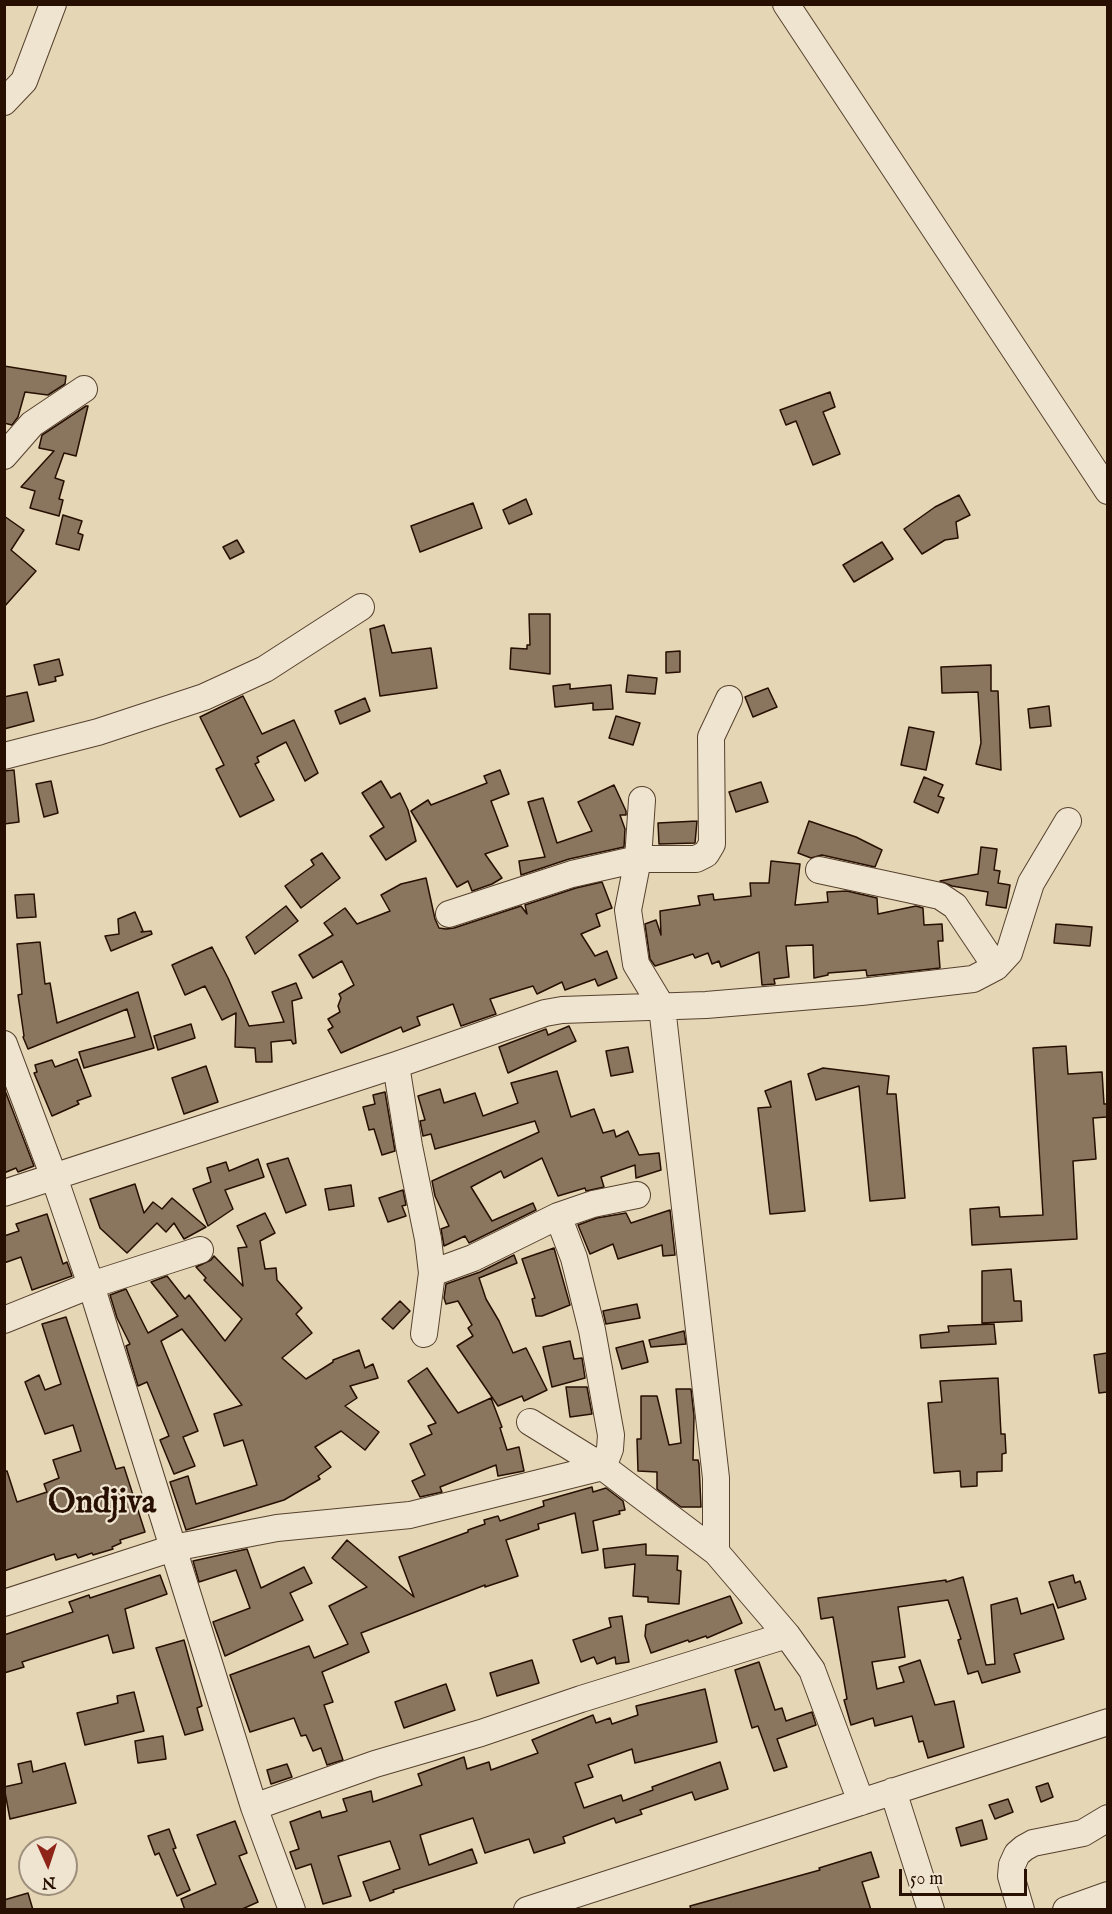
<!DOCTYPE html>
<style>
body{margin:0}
#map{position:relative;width:1112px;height:1914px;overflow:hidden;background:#e5d6b5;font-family:"IM FELL English",serif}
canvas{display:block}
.frame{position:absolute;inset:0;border:6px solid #270f01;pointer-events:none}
.north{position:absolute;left:18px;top:1836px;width:60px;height:60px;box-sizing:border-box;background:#eee4cf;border:2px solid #9e8f7d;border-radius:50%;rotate:177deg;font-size:16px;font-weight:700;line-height:24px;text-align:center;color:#270f01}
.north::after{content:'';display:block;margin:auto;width:21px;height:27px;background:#8f2418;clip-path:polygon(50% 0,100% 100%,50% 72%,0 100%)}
.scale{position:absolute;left:899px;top:1869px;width:128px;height:27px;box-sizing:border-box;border:3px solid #270f01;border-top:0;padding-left:8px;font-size:18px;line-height:21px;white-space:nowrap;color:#270f01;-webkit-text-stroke:4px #eee4cf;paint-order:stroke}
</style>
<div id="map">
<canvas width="1112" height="1914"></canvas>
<div class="frame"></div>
<div class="north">N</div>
<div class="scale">50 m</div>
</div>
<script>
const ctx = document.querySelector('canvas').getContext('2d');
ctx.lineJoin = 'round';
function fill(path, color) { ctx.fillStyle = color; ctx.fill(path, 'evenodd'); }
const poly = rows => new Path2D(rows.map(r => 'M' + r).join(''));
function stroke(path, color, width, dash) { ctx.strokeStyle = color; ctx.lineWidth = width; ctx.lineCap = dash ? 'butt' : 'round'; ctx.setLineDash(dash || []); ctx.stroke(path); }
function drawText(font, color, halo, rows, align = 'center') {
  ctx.font = font + ' "IM FELL English",serif'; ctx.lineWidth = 4.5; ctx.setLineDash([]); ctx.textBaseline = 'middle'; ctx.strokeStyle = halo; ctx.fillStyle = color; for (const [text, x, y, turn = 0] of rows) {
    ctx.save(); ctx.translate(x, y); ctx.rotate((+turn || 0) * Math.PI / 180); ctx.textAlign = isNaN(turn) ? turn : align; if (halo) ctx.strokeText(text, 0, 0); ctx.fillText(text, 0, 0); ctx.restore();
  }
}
const building = poly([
 [4,366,66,376,65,384,48,395,25,392,18,417,12,425,4,423,4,366],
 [830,392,835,407,823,412,840,454,813,465,796,421,786,425,780,410,830,392],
 [86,406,88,406,76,456,64,453,55,478,64,481,59,499,63,500,59,516,30,508,35,491,21,487,54,451,39,448,42,435,86,406],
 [959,495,970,515,956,522,958,538,945,540,922,554,904,529,935,507,959,495],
 [526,499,532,514,509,524,503,510,526,499],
 [473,503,482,528,420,552,411,526,473,503],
 [63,515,82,521,78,533,83,535,79,550,56,544,63,515],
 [4,516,24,530,11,550,36,571,4,607,4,516],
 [237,540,244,552,230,559,223,547,237,540],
 [882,542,893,559,854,582,843,565,882,542],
 [529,614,550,614,550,674,510,669,511,648,527,649,527,645,530,645,529,614],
 [384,625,392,653,431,648,437,688,380,696,370,629,384,625],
 [680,651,680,672,666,673,666,652,680,651],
 [59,659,63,675,55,677,56,681,39,685,34,665,59,659],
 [991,665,991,691,998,691,1001,770,976,764,981,743,978,692,942,693,941,667,991,665],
 [628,675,657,678,655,694,626,692,628,675],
 [570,684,570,689,611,685,613,709,593,710,593,703,555,707,553,686,570,684],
 [768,688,777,707,753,717,745,697,768,688],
 [27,692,34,721,4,729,4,697,27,692],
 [243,696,262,734,294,720,318,773,305,781,286,742,257,757,259,762,255,764,274,800,240,817,216,769,224,765,200,717,243,696],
 [365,698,370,711,340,724,335,711,365,698],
 [1049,706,1051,726,1030,728,1028,709,1049,706],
 [616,716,640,723,633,745,609,738,616,716],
 [909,727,934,732,926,770,901,765,909,727],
 [14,770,19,822,4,824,4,771,14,770],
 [500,770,509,794,491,801,508,846,485,854,502,878,492,884,472,891,468,881,457,887,411,811,428,800,431,805,487,783,484,776,500,770],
 [924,777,943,785,938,796,944,798,938,813,914,802,924,777],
 [51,781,58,813,44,817,36,784,51,781],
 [381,781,391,798,400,793,408,810,416,841,386,860,370,836,384,827,362,793,381,781],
 [761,782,768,802,736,812,729,792,761,782],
 [614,785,626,811,626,815,620,815,625,829,624,847,569,859,521,875,519,861,545,857,528,802,543,798,557,843,592,831,578,802,614,785],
 [697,821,695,843,659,844,658,823,697,821],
 [809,821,856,837,882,850,875,867,822,855,811,858,798,853,809,821],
 [981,847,997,849,994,870,1000,871,998,883,1010,885,1006,908,986,905,988,892,952,886,940,881,978,874,981,847],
 [322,853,340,878,301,908,285,886,314,865,311,860,322,853],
 [771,861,800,864,795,905,828,902,827,892,847,891,877,898,878,914,916,906,923,908,924,925,942,924,943,941,938,941,940,968,867,976,866,970,828,973,828,975,814,978,813,945,786,946,789,977,774,979,775,984,762,985,759,952,721,967,719,961,712,964,708,953,695,958,693,954,655,966,650,959,645,924,656,920,661,935,660,911,700,905,698,896,713,894,714,900,751,896,750,883,769,883,771,861],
 [426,878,435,919,439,928,446,929,454,928,521,906,527,914,525,905,576,888,602,882,612,908,596,914,600,926,581,934,595,956,607,951,617,978,598,986,595,979,565,990,562,982,537,994,533,986,490,999,496,1014,461,1026,453,1004,417,1017,420,1025,403,1032,401,1027,341,1053,328,1030,333,1027,328,1019,340,1012,338,1006,341,998,339,994,354,985,342,961,313,978,299,955,333,935,324,923,345,908,357,924,390,911,381,895,401,884,426,878],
 [34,894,36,917,17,918,15,895,34,894],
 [286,906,298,921,255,954,246,937,286,906],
 [135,912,143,931,141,932,151,931,152,934,111,951,105,936,119,934,118,919,135,912],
 [1056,924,1092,927,1090,946,1054,943,1056,924],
 [40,942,45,984,50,983,57,1023,138,992,154,1048,84,1068,79,1052,135,1037,127,1009,28,1049,23,1037,24,1036,18,995,22,994,17,944,40,942],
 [212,947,228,978,249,1026,284,1022,272,992,296,983,302,998,292,1001,296,1043,293,1044,291,1040,271,1042,272,1062,256,1062,255,1048,235,1047,236,1013,222,1020,205,986,185,995,172,965,212,947],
 [191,1024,195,1038,158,1050,154,1036,191,1024],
 [569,1026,576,1041,508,1073,499,1047,546,1029,548,1035,569,1026],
 [1066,1046,1068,1074,1102,1072,1104,1104,1107,1104,1107,1117,1093,1118,1096,1159,1073,1161,1077,1239,972,1245,970,1209,999,1207,1000,1217,1043,1215,1033,1048,1066,1046],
 [628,1047,633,1072,611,1076,606,1051,628,1047],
 [77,1059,91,1096,77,1101,79,1104,52,1116,34,1073,37,1072,35,1065,52,1060,55,1067,77,1059],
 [206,1066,218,1102,184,1114,172,1078,206,1066],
 [823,1068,889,1076,887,1094,896,1094,905,1198,870,1201,859,1086,816,1100,808,1074,823,1068],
 [557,1071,571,1117,594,1109,603,1133,614,1130,616,1137,628,1131,639,1155,659,1153,661,1170,636,1178,635,1165,601,1177,604,1187,586,1191,585,1188,558,1196,542,1158,504,1178,501,1171,471,1187,492,1221,533,1203,536,1210,469,1243,465,1236,444,1246,441,1229,449,1226,435,1196,432,1181,539,1132,535,1121,435,1149,431,1134,423,1136,420,1121,425,1120,418,1096,440,1089,444,1103,475,1093,483,1116,518,1103,511,1083,557,1071],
 [791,1081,805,1211,770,1214,758,1108,771,1107,765,1091,791,1081],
 [4,1088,34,1166,18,1172,16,1168,4,1173,4,1088],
 [385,1092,395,1151,382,1155,374,1129,369,1130,363,1107,375,1104,373,1095,385,1092],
 [288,1158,306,1205,286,1213,267,1164,288,1158],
 [258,1159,264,1177,225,1190,233,1209,208,1226,193,1189,211,1182,207,1168,226,1162,229,1171,258,1159],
 [135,1184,144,1213,153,1202,162,1209,172,1198,206,1227,184,1239,174,1223,166,1232,157,1223,127,1253,100,1228,90,1199,135,1184],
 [351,1185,354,1206,329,1210,325,1189,351,1185],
 [403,1190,406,1205,402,1206,406,1216,388,1222,379,1198,403,1190],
 [670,1210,675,1255,663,1256,662,1245,618,1259,613,1244,590,1254,578,1225,597,1218,626,1213,631,1223,670,1210],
 [265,1213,275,1233,260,1241,265,1269,276,1268,277,1280,302,1308,296,1314,312,1333,282,1358,306,1379,333,1362,333,1360,359,1350,365,1368,373,1364,378,1378,350,1386,357,1398,345,1406,379,1432,365,1450,341,1431,315,1447,331,1467,318,1476,320,1479,284,1500,186,1530,170,1482,188,1476,196,1504,257,1485,243,1440,224,1446,214,1414,242,1405,182,1329,161,1341,198,1431,183,1437,195,1466,174,1474,160,1440,169,1436,147,1382,138,1386,126,1346,130,1344,117,1318,110,1295,126,1289,148,1333,178,1316,151,1282,167,1276,185,1299,189,1295,225,1341,242,1319,204,1280,206,1278,196,1267,211,1260,214,1256,243,1286,238,1248,247,1247,237,1226,265,1213],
 [47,1214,63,1264,67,1262,72,1276,32,1290,21,1257,4,1263,4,1236,19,1231,16,1224,47,1214],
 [554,1248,570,1305,542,1316,536,1316,532,1299,535,1298,522,1259,554,1248],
 [514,1255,517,1263,479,1278,486,1299,499,1321,513,1353,526,1348,547,1390,524,1401,522,1396,498,1406,457,1346,473,1336,468,1328,472,1325,458,1301,446,1304,444,1298,446,1284,480,1272,514,1255],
 [1011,1269,1014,1301,1021,1301,1022,1321,982,1323,982,1271,1011,1269],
 [400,1301,410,1311,393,1329,382,1319,400,1301],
 [637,1304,640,1318,606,1324,603,1311,637,1304],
 [66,1317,116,1469,124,1467,145,1532,120,1540,121,1543,112,1547,113,1549,93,1555,92,1553,78,1558,76,1554,56,1560,54,1554,4,1571,4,1471,7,1471,17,1502,47,1492,44,1484,59,1478,53,1460,81,1451,73,1425,45,1434,25,1382,39,1375,45,1390,61,1384,42,1324,66,1317],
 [994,1324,996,1344,921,1348,920,1335,949,1332,948,1326,994,1324],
 [684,1331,686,1344,651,1347,649,1340,684,1331],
 [570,1341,574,1359,582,1358,585,1378,552,1387,543,1347,570,1341],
 [643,1341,648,1362,622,1369,616,1348,643,1341],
 [1107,1353,1107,1392,1099,1393,1094,1355,1107,1353],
 [427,1368,458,1413,491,1398,502,1427,500,1428,507,1450,519,1447,524,1471,498,1476,496,1465,440,1487,442,1492,420,1497,412,1481,425,1475,410,1444,432,1434,428,1426,436,1423,408,1381,427,1368],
 [998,1378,1001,1434,1005,1434,1006,1453,1002,1454,1002,1471,977,1472,977,1486,961,1487,960,1471,934,1473,928,1403,942,1402,940,1381,998,1378],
 [566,1387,587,1387,592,1414,570,1417,566,1387],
 [676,1389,691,1389,694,1416,693,1460,698,1460,699,1464,701,1507,681,1507,657,1489,657,1472,638,1471,637,1439,641,1439,641,1396,657,1396,669,1445,681,1443,676,1389],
 [592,1487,593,1492,606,1488,623,1501,625,1510,619,1511,620,1514,593,1521,598,1550,582,1553,575,1513,538,1524,539,1529,506,1540,518,1576,485,1587,485,1585,361,1633,369,1652,322,1672,333,1702,324,1705,343,1760,327,1765,321,1748,313,1751,306,1735,301,1736,294,1718,250,1732,230,1675,309,1646,314,1658,348,1644,329,1606,367,1587,332,1558,347,1540,414,1597,399,1557,468,1532,468,1530,485,1524,484,1520,498,1516,500,1521,544,1506,543,1501,592,1487],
 [646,1544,646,1555,678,1556,677,1570,681,1571,679,1604,648,1602,648,1597,633,1596,635,1564,605,1568,603,1549,646,1544],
 [247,1549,261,1588,304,1567,312,1583,290,1593,303,1620,225,1656,213,1622,250,1608,236,1570,199,1582,193,1561,247,1549],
 [160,1575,167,1594,125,1609,134,1648,113,1653,108,1635,22,1662,24,1667,4,1673,4,1635,73,1612,69,1602,89,1595,90,1598,160,1575],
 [1073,1575,1075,1583,1080,1581,1086,1599,1058,1608,1049,1582,1073,1575],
 [963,1577,986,1665,995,1664,991,1605,1017,1598,1021,1614,1053,1604,1064,1639,1014,1654,1020,1672,982,1683,978,1671,968,1674,958,1640,961,1639,948,1600,898,1607,905,1657,872,1662,877,1689,904,1682,899,1667,920,1660,935,1705,954,1701,964,1747,928,1758,923,1741,919,1742,912,1716,875,1726,873,1718,851,1725,844,1700,847,1699,833,1617,821,1619,818,1598,946,1580,946,1582,963,1577],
 [730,1596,742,1623,707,1638,706,1636,689,1642,688,1640,651,1653,645,1636,646,1625,730,1596],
 [622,1616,629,1662,616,1664,615,1657,597,1664,594,1657,581,1662,573,1640,611,1627,609,1618,622,1616],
 [184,1640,202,1706,197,1708,203,1730,185,1735,156,1648,184,1640],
 [532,1660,539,1683,497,1696,490,1673,532,1660],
 [759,1662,775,1710,782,1708,786,1721,812,1712,816,1725,777,1739,787,1767,774,1771,758,1726,752,1728,735,1670,759,1662],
 [446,1684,455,1710,404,1728,395,1702,446,1684],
 [705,1689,717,1742,635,1763,632,1749,588,1765,593,1777,575,1783,584,1808,621,1795,623,1801,653,1790,652,1787,720,1762,728,1789,695,1800,692,1792,640,1810,642,1814,616,1823,614,1818,563,1837,565,1843,534,1853,529,1839,485,1853,473,1818,420,1835,429,1865,472,1849,477,1863,393,1890,394,1892,370,1901,363,1882,400,1869,390,1841,338,1856,351,1896,323,1904,311,1864,296,1869,290,1852,299,1849,290,1822,320,1811,322,1818,347,1811,343,1799,371,1791,373,1802,422,1785,418,1774,464,1757,467,1769,489,1762,491,1770,538,1753,532,1740,593,1715,596,1723,610,1718,612,1724,638,1715,636,1706,705,1689],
 [134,1692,144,1731,85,1745,77,1713,118,1703,117,1696,134,1692],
 [163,1736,166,1759,138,1763,135,1741,163,1736],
 [31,1761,33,1772,65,1763,76,1803,10,1819,4,1787,22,1783,18,1764,31,1761],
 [287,1764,292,1777,271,1784,267,1770,287,1764],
 [1048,1783,1053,1797,1041,1802,1036,1787,1048,1783],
 [1008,1799,1013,1812,995,1819,989,1805,1008,1799],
 [982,1820,987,1839,961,1846,956,1828,982,1820],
 [235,1821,247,1853,239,1856,258,1902,240,1910,185,1910,181,1899,216,1884,197,1835,235,1821],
 [169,1829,176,1848,173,1849,190,1890,177,1896,159,1853,155,1855,148,1836,169,1829],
 [871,1852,879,1877,862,1882,871,1910,691,1910,690,1906,820,1870,819,1868,871,1852],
 [28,1893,33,1910,4,1910,4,1900,28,1893]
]);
fill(building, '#8a765f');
stroke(building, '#270f01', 1.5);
const minor = poly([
 [786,4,1108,491],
 [4,102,24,81,53,4],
 [4,456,32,424,84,389],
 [4,756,98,732,204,697,265,669,361,607],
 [642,800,638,859,628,910,636,964,662,1007,716,1478,716,1552],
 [819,870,940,896,955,906,996,967],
 [449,914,572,874,638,859,696,859,706,854,712,844,711,737,729,699],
 [4,1044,54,1177,91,1285,254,1807,292,1910],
 [396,1065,409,1146,428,1239,432,1273,424,1334],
 [4,1193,396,1065,545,1013,562,1010,706,1005,861,992,973,979,996,967,1009,953,1031,883,1068,821],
 [432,1273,473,1258,558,1216,593,1204,637,1195],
 [4,1320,91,1285,200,1250],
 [530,1422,603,1467,610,1449,611,1435,592,1330,574,1258,558,1216],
 [4,1603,173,1548,277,1528,410,1515,603,1467,716,1552,787,1635,812,1670,861,1802],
 [893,1791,931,1910],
 [254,1807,375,1764,481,1733,581,1699,787,1635],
 [527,1910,1108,1722],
 [1021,1910,1011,1876,1012,1865,1017,1854,1024,1848,1033,1843,1083,1833,1108,1818],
 [1066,1910,1108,1895]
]);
stroke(minor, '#56412e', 28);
stroke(minor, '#eee4cf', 26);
drawText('bold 33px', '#270f01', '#eee4cf', [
 ["Ondjiva",102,1505]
]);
</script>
